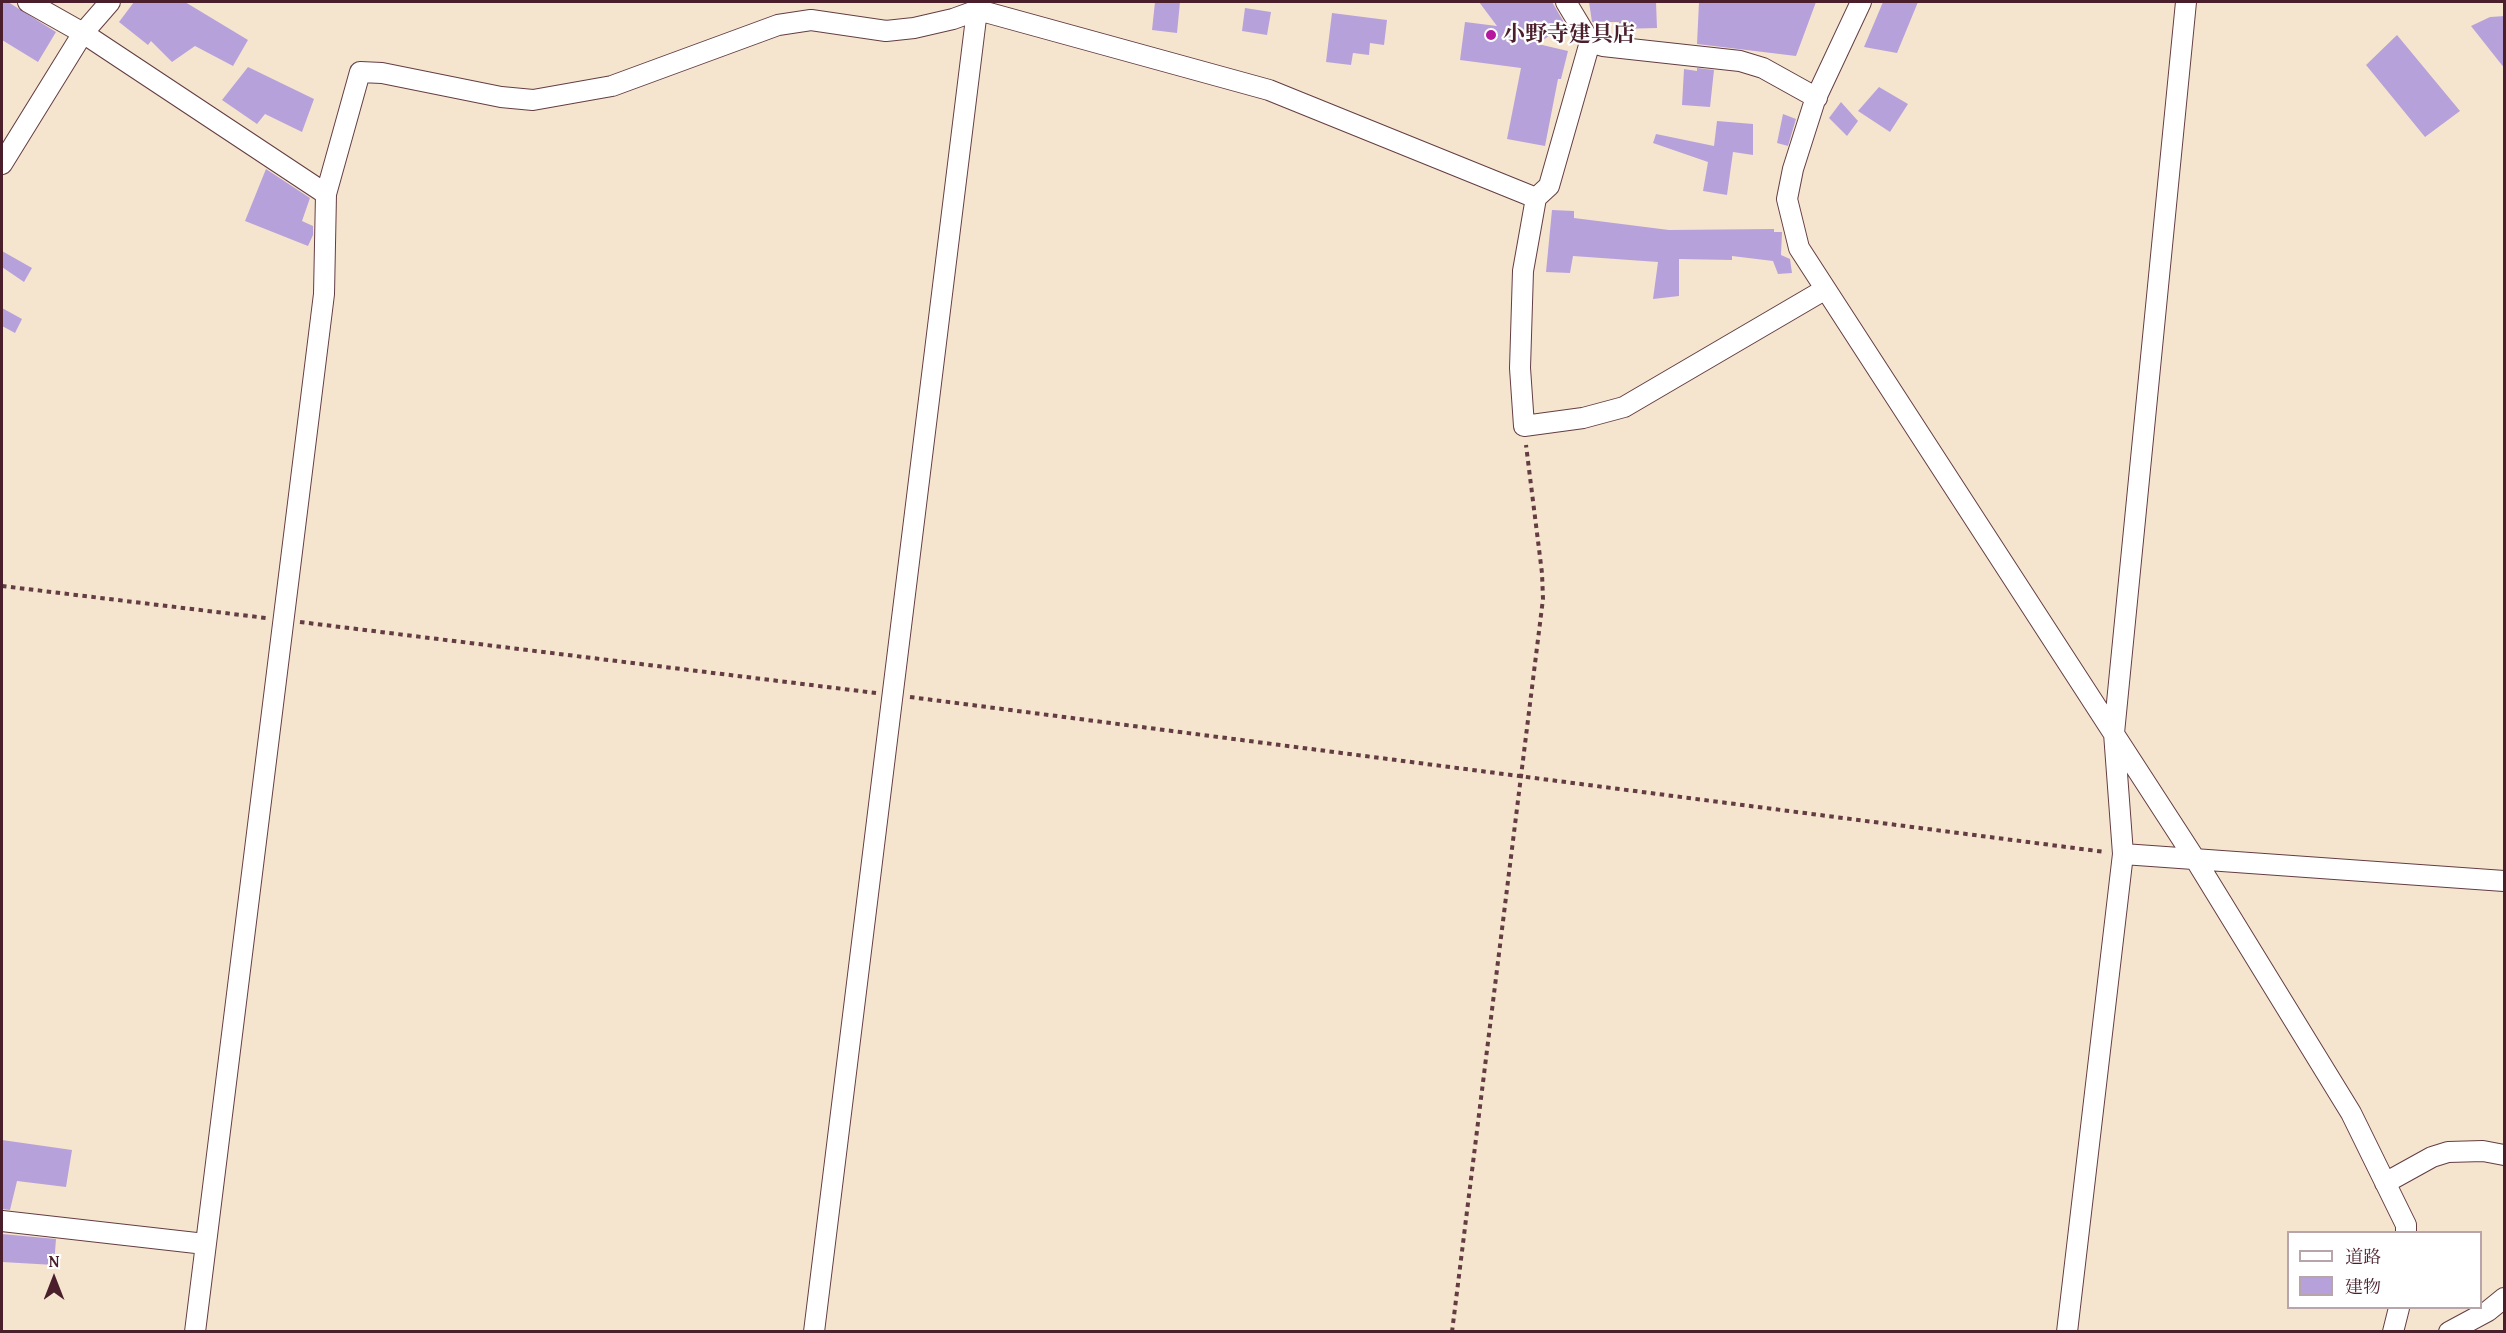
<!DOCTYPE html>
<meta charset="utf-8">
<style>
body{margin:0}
#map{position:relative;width:2506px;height:1333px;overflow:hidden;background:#f5e5ce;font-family:"Gentium Book Plus","Noto Serif JP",serif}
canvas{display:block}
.frame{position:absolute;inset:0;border:3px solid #4a1f2b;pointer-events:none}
.legend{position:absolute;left:2287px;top:1231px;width:195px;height:78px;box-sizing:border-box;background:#fff;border:2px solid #b7a5aa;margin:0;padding:8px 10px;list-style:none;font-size:18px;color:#4a1f2b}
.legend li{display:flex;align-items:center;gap:12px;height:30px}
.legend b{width:30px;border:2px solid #b7a5aa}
.north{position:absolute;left:24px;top:1249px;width:60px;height:60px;-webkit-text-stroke:4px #fff;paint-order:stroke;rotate:0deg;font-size:16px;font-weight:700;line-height:24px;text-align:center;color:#4a1f2b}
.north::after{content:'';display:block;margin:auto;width:21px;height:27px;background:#4a1f2b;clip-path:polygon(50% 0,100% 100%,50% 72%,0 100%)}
</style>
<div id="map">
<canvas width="2506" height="1333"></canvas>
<div class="frame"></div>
<ul class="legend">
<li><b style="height:8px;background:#fff"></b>道路</li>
<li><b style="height:16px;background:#b7a1db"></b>建物</li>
</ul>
<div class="north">N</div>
</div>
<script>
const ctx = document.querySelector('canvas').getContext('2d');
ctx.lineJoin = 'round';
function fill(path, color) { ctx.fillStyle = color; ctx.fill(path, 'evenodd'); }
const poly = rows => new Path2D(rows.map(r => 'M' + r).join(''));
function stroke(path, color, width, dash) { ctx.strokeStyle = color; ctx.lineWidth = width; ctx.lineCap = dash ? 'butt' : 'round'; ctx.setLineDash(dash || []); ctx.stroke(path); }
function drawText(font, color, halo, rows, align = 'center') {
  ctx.font = font + ' "Gentium Book Plus","Noto Serif JP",serif'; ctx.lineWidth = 4.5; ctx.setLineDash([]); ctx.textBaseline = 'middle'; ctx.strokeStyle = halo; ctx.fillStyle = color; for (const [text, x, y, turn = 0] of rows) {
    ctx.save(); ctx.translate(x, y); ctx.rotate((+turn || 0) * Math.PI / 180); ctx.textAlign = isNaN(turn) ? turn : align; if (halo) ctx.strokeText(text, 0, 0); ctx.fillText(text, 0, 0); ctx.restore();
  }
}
fill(poly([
 [2,2,8,2,56,32,38,62,2,40],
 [134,2,185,2,248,40,233,66,195,46,172,62,151,41,148,45,119,22],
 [1155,2,1180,2,1177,33,1152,30],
 [1479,2,1552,2,1565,24,1538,44,1568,51,1561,79,1558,79,1545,146,1507,139,1521,68,1460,60,1465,22,1497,26],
 [1589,2,1656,2,1657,28,1619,29,1619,22,1592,22],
 [1699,2,1816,2,1796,56,1697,44],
 [1883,2,1918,2,1897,53,1864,47],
 [1245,8,1271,12,1267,35,1242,31],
 [1332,13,1387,20,1384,45,1370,43,1369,55,1353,53,1351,65,1326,62],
 [2505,16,2505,69,2471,26,2490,17],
 [2397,35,2460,111,2425,137,2366,65],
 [248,67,314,99,302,132,265,114,257,124,222,100],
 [1697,68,1714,70,1710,107,1682,105,1684,69,1697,71],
 [1879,87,1908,104,1890,132,1858,111],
 [1841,102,1858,121,1847,136,1829,118],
 [1783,114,1796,119,1788,146,1777,143],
 [1717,121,1753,124,1753,155,1733,152,1727,195,1703,191,1708,162,1653,143,1656,134,1714,146],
 [266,169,310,198,302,221,313,226,313,235,308,246,245,221],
 [1552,210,1574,211,1574,218,1669,230,1774,229,1774,232,1782,232,1781,255,1790,259,1792,273,1778,274,1773,261,1732,256,1732,260,1679,259,1679,296,1653,299,1658,262,1573,256,1570,273,1546,272],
 [2,251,32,268,24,282,2,267],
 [2,308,22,319,15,333,2,326],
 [2,1140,72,1150,66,1187,17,1181,10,1210,2,1209],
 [2,1234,56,1239,54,1265,2,1262]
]), '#b7a1db');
const street = poly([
 [28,2,83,33,326,194],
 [1861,2,1815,100,1793,169,1787,199,1799,248,2195,859,2351,1113,2406,1225,2406,1232],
 [1590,42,1603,46,1740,61,1763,68,1817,98],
 [2,164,83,33,110,2],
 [1536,198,1549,186,1590,42,1566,2],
 [2123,854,2504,881],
 [2385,1183,2432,1157,2448,1152,2483,1151,2504,1155],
 [2,1221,205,1244],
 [195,1332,324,294,326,194,360,72,382,73,501,97,533,100,612,86,778,25,811,20,886,31,914,28,953,19,978,10,1269,90,1536,198,1523,271,1520,368,1524,426,1583,418,1624,407,1824,290],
 [814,1332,978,2],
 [2067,1332,2123,854,2114,733,2186,2],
 [2393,1332,2399,1308],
 [2449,1332,2488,1311,2504,1298]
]);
stroke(street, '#643d43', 22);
stroke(poly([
 [2,586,266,618],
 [300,622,876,693],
 [910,697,2105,852],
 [1452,1332,1543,599,1542,573,1526,445]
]), '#643d43', 4, [4.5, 4.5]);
stroke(street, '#fff', 20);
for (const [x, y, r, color] of [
 [1491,35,6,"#b5179e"]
]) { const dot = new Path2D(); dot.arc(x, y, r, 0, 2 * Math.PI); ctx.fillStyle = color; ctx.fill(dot); stroke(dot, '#fff', 2); }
drawText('bold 22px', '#4a1f2b', '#fff', [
 ["小野寺建具店",1503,35]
], 'left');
</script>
